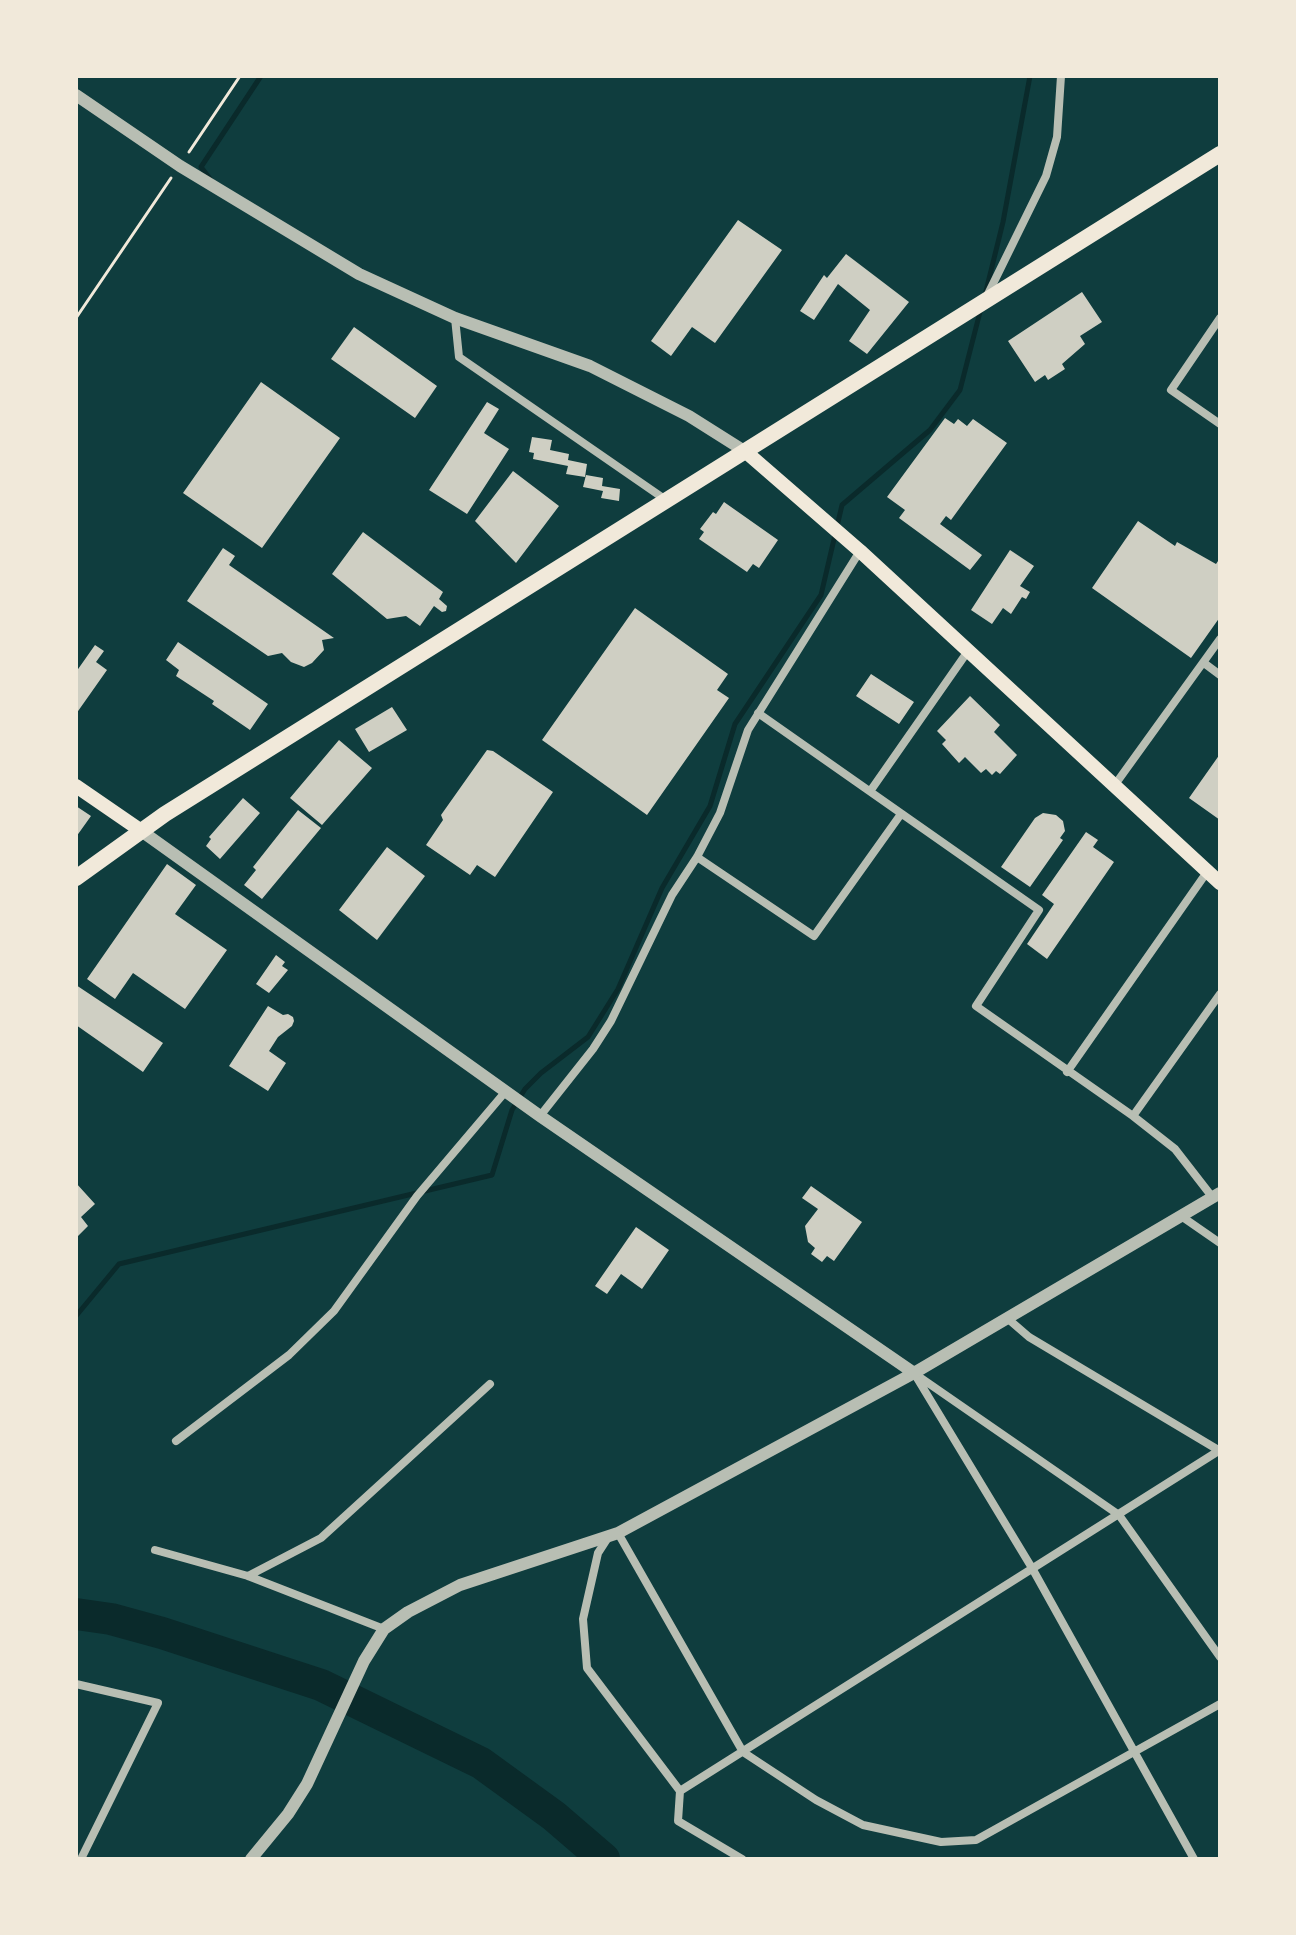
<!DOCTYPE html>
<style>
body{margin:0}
#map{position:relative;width:1296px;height:1935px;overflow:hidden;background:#0f3d3e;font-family:"Noto Sans",sans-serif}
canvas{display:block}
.frame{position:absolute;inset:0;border:78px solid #f1e9da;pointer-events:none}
</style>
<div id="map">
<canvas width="1296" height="1935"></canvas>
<div class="frame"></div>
</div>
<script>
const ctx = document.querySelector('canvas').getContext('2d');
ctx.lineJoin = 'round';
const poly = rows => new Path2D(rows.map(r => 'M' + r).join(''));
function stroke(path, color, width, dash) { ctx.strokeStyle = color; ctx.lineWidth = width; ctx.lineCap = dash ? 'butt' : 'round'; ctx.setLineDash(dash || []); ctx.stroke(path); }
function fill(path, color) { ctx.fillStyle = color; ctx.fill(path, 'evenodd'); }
stroke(poly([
 [211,180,201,167,261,76],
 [985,295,1003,222,1030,76],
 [76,1316,119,1264,492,1175,512,1110,525,1089,541,1073,588,1037,618,989,662,888,710,806,735,724,821,595,842,505,930,430,960,390,981,308]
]), '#0a2a2b', 5);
stroke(poly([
 [76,1614,111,1619,162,1633,321,1685,481,1763,554,1816,604,1859]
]), '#0a2a2b', 32);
fill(poly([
 [738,220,782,250,715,343,692,327,671,356,651,341],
 [846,254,909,302,867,354,849,341,870,310,838,284,814,320,800,311,824,275,827,278],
 [1082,292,1102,322,1080,336,1085,344,1062,364,1065,369,1048,380,1045,375,1035,382,1008,341],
 [354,327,437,386,415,418,331,359],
 [261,382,340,438,262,548,183,493],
 [487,402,499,409,484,433,509,449,467,514,429,490],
 [945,418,954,424,958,419,967,426,973,419,1007,443,951,520,946,516,940,524,982,555,970,570,899,518,905,510,887,497],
 [532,437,552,440,550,450,569,454,568,460,587,464,585,477,566,474,568,466,533,459,534,453,529,452],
 [513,471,559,506,516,563,475,521],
 [586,475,603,478,602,486,620,489,619,501,601,498,603,491,583,487],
 [724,502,778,540,759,568,753,564,747,572,699,539,704,532,700,529,713,512,716,514],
 [1138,521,1175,546,1177,542,1216,564,1220,558,1220,617,1191,658,1092,588],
 [363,532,443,592,439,599,447,606,446,611,442,612,434,606,420,626,406,616,387,619,332,574],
 [223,548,235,556,229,565,334,638,322,640,324,650,312,663,304,667,291,662,282,653,268,656,187,601],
 [1010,550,1034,566,1020,586,1030,592,1026,599,1022,597,1011,614,1003,608,992,624,971,610],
 [635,608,728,674,717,690,729,698,647,815,542,740],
 [178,642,268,704,250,730,212,704,214,701,176,676,179,670,166,660],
 [95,645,104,651,96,662,107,670,76,714,76,672],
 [871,674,914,702,899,724,856,696],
 [970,696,1000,725,994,732,1017,755,1000,774,996,771,992,775,986,769,981,773,965,757,959,763,942,744,946,740,937,731],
 [392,707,407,730,369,752,355,729],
 [339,740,372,768,322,825,290,798],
 [487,750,493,751,553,792,495,877,477,865,470,875,426,845,443,820,441,815],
 [1220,754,1220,820,1189,798],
 [243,798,260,813,220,859,206,846,211,839,209,837],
 [76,806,91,816,76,837],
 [298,810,321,828,262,899,244,885,256,870,253,867],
 [1043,813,1056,815,1063,821,1065,831,1060,838,1063,840,1030,887,1001,867,1035,818],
 [1086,832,1098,840,1093,847,1114,862,1047,959,1027,944,1054,904,1042,895],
 [387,847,425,876,377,940,339,910],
 [167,864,196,885,175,914,227,950,185,1009,133,973,115,999,87,979],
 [276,955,285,962,282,966,288,970,269,993,256,984],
 [76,985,163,1043,143,1072,76,1025],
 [268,1006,283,1015,288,1014,293,1017,294,1021,292,1026,278,1037,269,1051,286,1063,268,1091,229,1066],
 [76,1183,95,1204,81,1217,88,1226,76,1238],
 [811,1186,862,1222,834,1261,827,1256,822,1262,811,1254,815,1248,808,1242,805,1226,818,1209,802,1198],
 [636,1227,669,1250,642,1289,621,1274,607,1294,595,1286]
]), '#cfcfc3');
stroke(poly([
 [189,152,240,76],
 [76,318,171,178]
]), '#f1e9da', 3);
stroke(poly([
 [987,296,1046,176,1057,137,1061,76],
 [455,318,459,357,666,500],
 [1220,318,1171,390,1220,424],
 [1204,663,1220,675],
 [758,713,1039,910,976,1006,1133,1116,1175,1149,1213,1198],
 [1114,786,1220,639],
 [871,790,968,651],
 [697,857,814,936,901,814],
 [1067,1072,1207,872],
 [540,1116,593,1049,611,1021,672,895,697,857,720,813,748,730,860,551],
 [1133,1116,1220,994],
 [1181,1216,1220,1243],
 [1007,1318,1029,1337,1220,1451],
 [914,1373,1032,1568,1194,1859],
 [918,1376,1119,1515,1220,1657],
 [176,1441,289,1355,334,1311,417,1196,506,1091],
 [618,1533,743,1752,816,1800,863,1825,941,1842,976,1840,1220,1704],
 [609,1536,598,1553,583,1619,587,1668,680,1791,678,1821,742,1859],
 [155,1550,248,1576,384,1629],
 [248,1576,321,1538,490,1384],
 [76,1684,158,1703,81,1859],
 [680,1791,1220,1450]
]), '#b8beb3', 8);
stroke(poly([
 [76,95,180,166,359,274,455,318,590,366,689,416,746,452],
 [140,830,540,1116,914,1373],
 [251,1859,288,1814,307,1784,364,1661,384,1629,408,1612,460,1585,618,1533,914,1373,1220,1193]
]), '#b8beb3', 12);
stroke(poly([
 [746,452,860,551,1220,883],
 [76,786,140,830]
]), '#f1e9da', 14);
stroke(poly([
 [76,878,165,814,1220,154]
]), '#f1e9da', 16);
</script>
